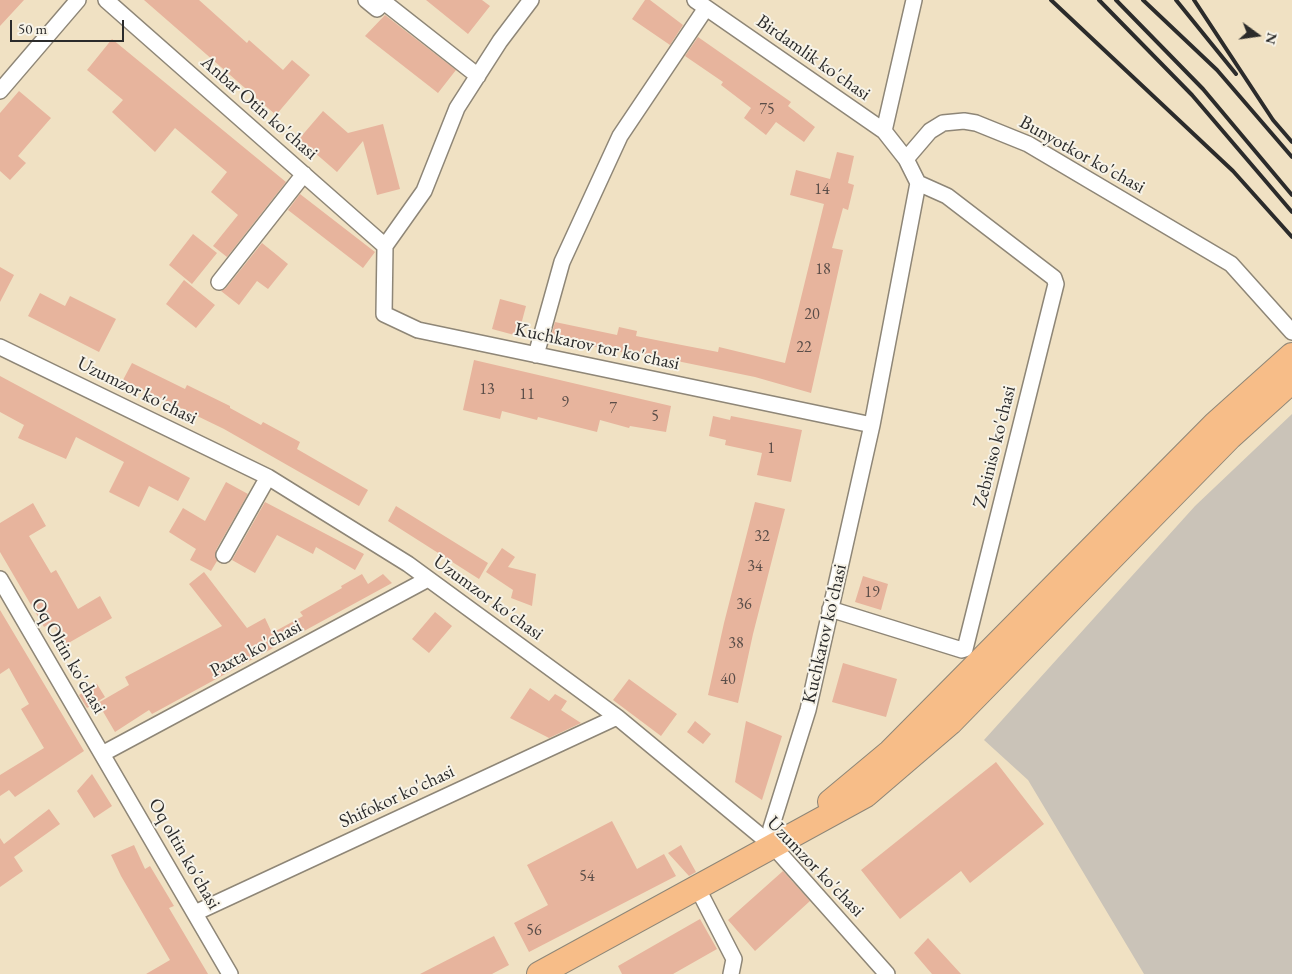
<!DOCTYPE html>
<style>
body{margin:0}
#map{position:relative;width:1292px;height:974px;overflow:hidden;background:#f0e1c3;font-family:"EB Garamond",serif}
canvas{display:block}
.north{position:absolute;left:1232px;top:10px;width:50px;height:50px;-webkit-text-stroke:4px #f7f3e8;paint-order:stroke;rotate:104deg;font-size:14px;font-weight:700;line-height:20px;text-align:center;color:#2b2b2b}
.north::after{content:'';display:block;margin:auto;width:18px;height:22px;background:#2b2b2b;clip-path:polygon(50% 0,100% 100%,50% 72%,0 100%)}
.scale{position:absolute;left:10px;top:20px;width:114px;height:22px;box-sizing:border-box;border:2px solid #2b2b2b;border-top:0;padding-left:6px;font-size:15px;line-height:18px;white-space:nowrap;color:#2b2b2b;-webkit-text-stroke:4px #f7f3e8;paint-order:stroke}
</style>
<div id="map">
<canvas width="1292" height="974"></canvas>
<div class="north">N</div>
<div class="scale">50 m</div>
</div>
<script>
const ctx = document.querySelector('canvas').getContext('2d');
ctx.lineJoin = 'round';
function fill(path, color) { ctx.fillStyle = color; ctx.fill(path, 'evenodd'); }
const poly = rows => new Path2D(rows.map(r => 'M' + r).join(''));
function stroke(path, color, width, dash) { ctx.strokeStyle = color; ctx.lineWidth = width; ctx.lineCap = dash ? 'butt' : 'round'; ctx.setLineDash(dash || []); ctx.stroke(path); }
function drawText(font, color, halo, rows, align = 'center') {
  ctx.font = font + ' "EB Garamond",serif'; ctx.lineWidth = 4; ctx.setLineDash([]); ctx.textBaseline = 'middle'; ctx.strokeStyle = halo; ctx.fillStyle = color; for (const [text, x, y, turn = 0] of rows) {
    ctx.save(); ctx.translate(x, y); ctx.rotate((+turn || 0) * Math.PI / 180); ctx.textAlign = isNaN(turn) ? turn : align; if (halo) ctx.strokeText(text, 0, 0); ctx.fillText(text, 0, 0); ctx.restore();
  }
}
fill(poly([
 [1292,414,1292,974,1144,974,1028,780,984,740,1195,506]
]), '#cac3b8');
fill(poly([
 [0,0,24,0,0,26],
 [144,0,199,0,247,43,249,40,283,70,292,60,310,75,276,115],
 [426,0,482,0,490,6,468,34],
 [645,0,650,0,683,25,670,45,632,19],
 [385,15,456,70,438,93,365,36],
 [698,37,791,102,788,106,815,127,804,142,776,122,766,135,744,118,751,108,721,85,723,82,685,56],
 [112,39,286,182,227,257,213,246,238,215,211,192,227,172,175,128,155,152,112,112,123,100,87,70],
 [19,91,51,118,18,156,26,163,10,180,0,171,0,113],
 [323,111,348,133,383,124,400,189,377,195,363,141,337,172,299,139],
 [837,152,854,156,848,183,854,185,848,210,843,208,832,248,843,250,811,393,755,377,633,352,632,354,609,350,551,336,555,322,617,335,619,327,637,331,636,336,661,341,718,352,719,347,785,363,824,204,790,195,796,170,830,179],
 [300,194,375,252,363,268,288,210],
 [193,234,217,253,192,284,169,265],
 [262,243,288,264,268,289,257,281,239,305,221,291,226,288],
 [0,267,14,275,0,302],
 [184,280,215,305,196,328,166,304],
 [40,293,65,306,70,296,116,319,99,352,28,316],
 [500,299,526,306,518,336,492,329],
 [474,360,671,406,666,432,630,426,629,428,600,420,597,432,538,417,537,420,502,411,500,419,463,410],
 [132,363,185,389,187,385,230,406,230,408,261,425,263,422,300,442,297,449,368,490,359,506,224,429,123,380],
 [0,376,190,478,178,501,149,486,139,507,109,492,124,462,76,437,66,459,18,438,24,425,0,412],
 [713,416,730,420,731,416,802,430,791,482,757,475,762,453,725,445,726,440,709,436],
 [226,482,248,494,216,550,217,561,211,571,190,560,196,549,169,532,183,508,205,521],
 [265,502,364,554,355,570,316,547,313,554,277,535,255,573,232,560],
 [755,502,785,509,753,634,738,703,708,695,724,623],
 [33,503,46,526,29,536,51,573,56,570,78,609,100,596,112,618,65,645,52,622,44,627,0,552,0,523],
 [396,506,488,563,479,579,388,521],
 [502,548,515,557,508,567,536,574,532,606,511,598,513,590,486,572],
 [204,572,247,628,265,618,272,633,303,616,300,612,342,588,341,586,362,574,368,584,383,574,392,583,152,714,149,710,115,732,98,703,129,685,125,677,222,626,189,584],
 [863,576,888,584,881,610,855,602],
 [0,610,84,751,15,797,9,790,0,796,0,775,44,748,21,709,29,704,9,668,0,674],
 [435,612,452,626,429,653,412,639],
 [843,663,897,679,886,717,832,702],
 [629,679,677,714,661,736,613,700],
 [97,684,105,697,87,708,79,695],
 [530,688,549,701,555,694,567,701,561,710,581,723,549,738,510,718],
 [695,721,711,734,703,744,687,732],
 [746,721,782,736,762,800,735,782],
 [996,762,1044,824,970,883,961,871,900,919,861,870],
 [92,774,112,806,94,818,77,791],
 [49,809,60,824,14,857,23,871,0,887,0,838,4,844],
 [612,821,637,869,664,854,676,876,529,952,514,923,548,905,527,865],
 [134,845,145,869,150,866,174,906,169,908,208,974,146,974,170,960,121,876,111,855],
 [681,845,696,872,689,876,668,853],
 [783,871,810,901,755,951,728,920],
 [700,919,717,949,673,974,622,974,618,966],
 [494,936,509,965,492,974,420,974],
 [928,938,961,974,932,974,914,953]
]), '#e7b49d');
const minor = poly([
 [106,0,385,246],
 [366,0,377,9,384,2,478,76],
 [695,0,884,131,906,159,930,131,943,123,964,121,976,123,1028,144,1231,264,1292,332],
 [0,91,78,0],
 [884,131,914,0],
 [385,246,384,314,418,330,872,425],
 [385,246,424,191,457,108,500,41,531,0],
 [219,282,304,174],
 [0,347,268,477,408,564,617,717,774,847,887,974],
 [536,355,562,262,620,136,706,8],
 [224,555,268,477],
 [0,579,230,974],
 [830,609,962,650,965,649,1056,284,1054,278,947,196,918,183],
 [102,754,428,579],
 [774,847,771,828,808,710,872,425,918,183,906,159],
 [698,889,734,959,731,974],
 [195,913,617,717]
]);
const primary = poly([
 [830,802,890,752,1215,424,1292,355],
 [539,974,866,795,950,723,1230,437,1292,381]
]);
stroke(minor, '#8e8677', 18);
stroke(primary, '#8e8677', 26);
stroke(minor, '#fff', 15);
stroke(primary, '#f7bd88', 24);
stroke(poly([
 [1051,0,1233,171,1292,237],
 [1099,0,1192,95,1292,212],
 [1116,0,1203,89,1292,195],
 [1143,0,1217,70,1292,157],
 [1176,0,1236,74],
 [1194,0,1273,120,1292,142]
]), '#2b2b2b', 4);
drawText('16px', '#5a4d48', null, [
 ["75",767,110],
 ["14",822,190],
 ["18",823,270],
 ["20",812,315],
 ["22",804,348],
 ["13",487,390],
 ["11",527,395],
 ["9",565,403],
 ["7",613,409],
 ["5",655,417],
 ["1",771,449],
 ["32",762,537],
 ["34",755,567],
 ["19",872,593],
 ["36",744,605],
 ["38",736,644],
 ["40",728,680],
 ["54",587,877],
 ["56",534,931]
]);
drawText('19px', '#2b2b2b', '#f7f3e8', [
 ["Birdamlik ko'chasi",813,58,35],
 ["Anbar Otin ko'chasi",259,108,41],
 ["Bunyotkor ko'chasi",1082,155,29],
 ["Kuchkarov tor ko'chasi",597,347,12],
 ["Uzumzor ko'chasi",137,391,26],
 ["Zebiniso ko'chasi",995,447,-76],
 ["Uzumzor ko'chasi",488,598,36],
 ["Kuchkarov ko'chasi",825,634,-77],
 ["Paxta ko'chasi",256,649,-28],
 ["Oq Oltin ko'chasi",68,656,60],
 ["Shifokor ko'chasi",397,797,-25],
 ["Oq oltin ko'chasi",184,854,60],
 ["Uzumzor ko'chasi",815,867,46]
]);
</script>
